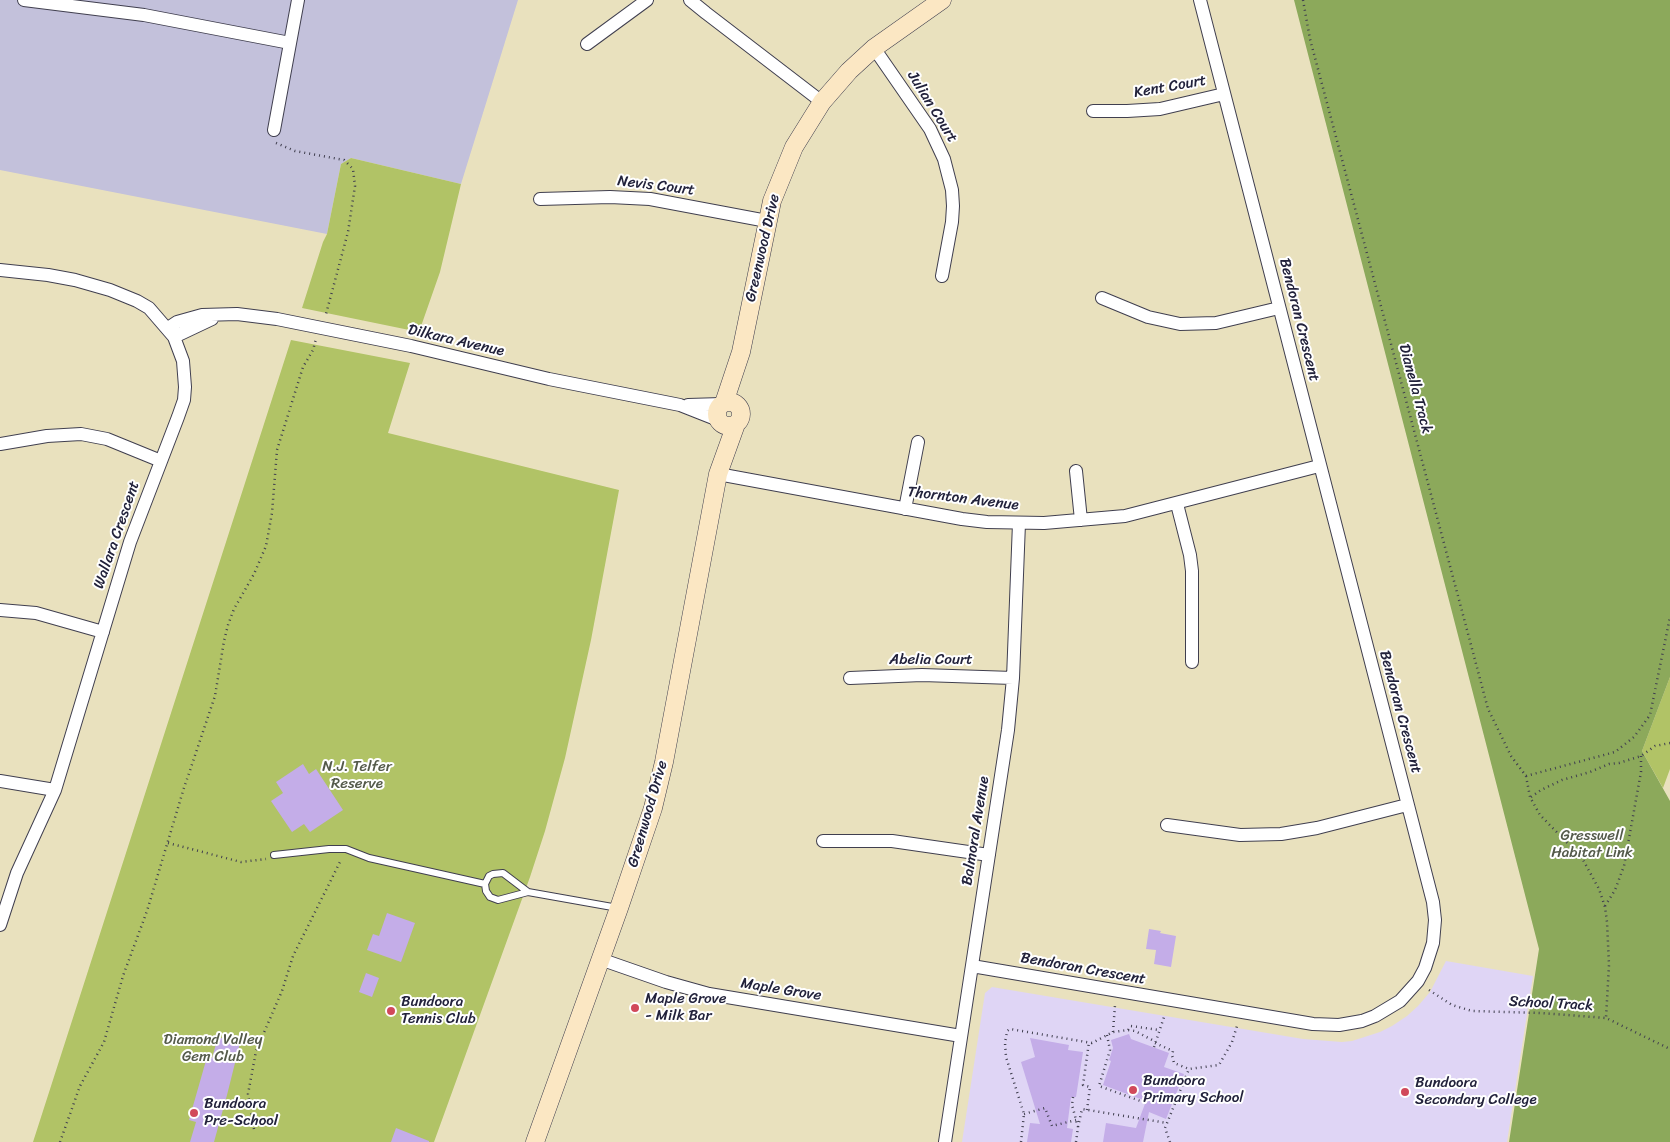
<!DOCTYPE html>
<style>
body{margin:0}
canvas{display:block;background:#e9e1be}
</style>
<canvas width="1670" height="1142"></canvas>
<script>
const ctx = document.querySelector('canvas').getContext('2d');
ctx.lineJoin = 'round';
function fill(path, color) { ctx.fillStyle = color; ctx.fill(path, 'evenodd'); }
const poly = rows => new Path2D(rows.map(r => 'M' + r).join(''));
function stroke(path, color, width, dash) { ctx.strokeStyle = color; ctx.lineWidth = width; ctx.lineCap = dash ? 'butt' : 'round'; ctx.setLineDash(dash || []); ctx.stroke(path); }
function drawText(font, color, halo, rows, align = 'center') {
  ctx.font = font + ' Sriracha,sans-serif'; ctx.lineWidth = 4; ctx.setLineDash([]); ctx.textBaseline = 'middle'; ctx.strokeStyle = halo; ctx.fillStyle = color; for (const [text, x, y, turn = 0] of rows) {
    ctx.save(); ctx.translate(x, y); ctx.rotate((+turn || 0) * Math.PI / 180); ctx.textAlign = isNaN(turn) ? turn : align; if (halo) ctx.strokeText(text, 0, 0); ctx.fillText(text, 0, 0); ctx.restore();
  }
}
fill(poly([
 [1446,961,1533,976,1507,1142,962,1142,985,993,992,987,1303,1039,1342,1042,1352,1041,1380,1032,1392,1026,1407,1016,1418,1006,1430,992]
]), '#dfd5f5');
fill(poly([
 [0,0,518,0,461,184,351,158,341,164,327,234,0,170]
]), '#c3c1db');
fill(poly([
 [351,158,461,184,440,272,419,332,302,308,323,242,327,234,341,164],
 [291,340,410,363,388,433,619,490,591,640,565,758,545,831,530,877,434,1142,33,1142],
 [1670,677,1670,769,1663,788,1642,751]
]), '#b1c366');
fill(poly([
 [1294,0,1670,0,1670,677,1642,751,1670,801,1670,1142,1509,1142,1539,949]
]), '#8ca95b');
fill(poly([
 [303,764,309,774,316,769,343,810,310,832,304,824,292,832,271,801,283,793,276,782],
 [387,913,415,923,401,962,367,950,373,934,379,936],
 [1149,929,1161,931,1160,933,1176,936,1171,967,1154,964,1156,950,1146,949],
 [366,973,379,978,372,997,359,992],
 [1129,1034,1131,1039,1169,1053,1164,1067,1184,1074,1166,1119,1149,1112,1143,1142,1103,1142,1106,1123,1136,1128,1146,1101,1103,1085,1111,1061,1109,1060,1113,1048,1111,1040],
 [218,1037,240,1043,227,1095,214,1142,190,1142,196,1122,189,1120,207,1057,212,1058],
 [1030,1038,1069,1045,1068,1050,1083,1052,1076,1097,1071,1097,1067,1128,1073,1129,1071,1142,1027,1142,1030,1123,1040,1124,1021,1062,1035,1057],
 [396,1128,429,1141,429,1142,391,1142]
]), '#c4ade8');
const lane = poly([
 [274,855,329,849,346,849,369,858,485,884],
 [528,892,503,873,493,874,489,876,485,884,486,891,490,897,498,900,528,892,618,908]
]);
const street = poly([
 [24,0,144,15,290,43],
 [690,0,706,13,822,102],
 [587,44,647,0],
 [874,48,930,129,944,159,952,190,953,206,952,222,942,276],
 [1093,111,1127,111,1160,109,1224,94],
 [274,130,298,0],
 [540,199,610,197,650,199,767,221],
 [0,270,48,275,75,280,110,290,137,301,149,308,174,337,183,361,185,387,184,400,178,417,130,542,55,790,17,873,0,925],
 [1102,298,1148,317,1180,324,1216,323,1279,308],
 [168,328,177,322,202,315,237,314,277,319,411,346,549,379,680,405,718,420],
 [174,337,212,319],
 [688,405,722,404],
 [0,444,47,436,81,434,107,439,161,461],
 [1076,471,1081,520],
 [718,474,962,519,987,522,1044,523,1125,516,1319,466],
 [1177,504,1190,555,1192,571,1192,662],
 [905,509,918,442],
 [0,610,36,613,103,632],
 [850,678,922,675,1013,678],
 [0,781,55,790],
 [1167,825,1240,835,1281,834,1317,828,1407,805],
 [823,841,892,841,989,855],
 [600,959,666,982,709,994,961,1036],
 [972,966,1313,1024,1339,1025,1362,1021,1375,1016,1400,1001,1418,981,1425,968,1433,943,1435,920,1433,902,1200,0],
 [945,1142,1008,730,1013,678,1019,523]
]);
const secondary = poly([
 '717 414a12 12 0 1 1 24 0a12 12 0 1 1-24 0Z',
 [724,403,741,352,772,201,794,147,822,102,849,71,874,48,942,0],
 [535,1142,619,908,653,808,664,762,718,474,736,424]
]);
stroke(lane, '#403f4f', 8);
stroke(street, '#403f4f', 14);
stroke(secondary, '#403f4f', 19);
stroke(poly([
 [1303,0,1310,39,1488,709,1511,756,1526,776],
 [276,143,295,151,344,160,353,169,355,186,348,232,326,314,323,314],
 [1526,776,1530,797,1540,815,1582,858,1599,889,1605,907,1607,922,1609,965,1606,1018],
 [1526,776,1615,752,1634,737,1650,715,1670,617],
 [1531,797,1541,790,1562,780,1590,772,1609,764,1619,763,1641,756,1655,746,1670,743],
 [168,843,241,862,266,859],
 [1605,906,1615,890,1624,866,1641,772,1641,756],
 [1429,990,1452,1005,1472,1011,1541,1013,1606,1018,1670,1049],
 [1128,1030,1131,1026,1159,1030],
 [1113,1032,1115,1005],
 [1107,1035,1110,1050,1099,1086,1146,1103],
 [1155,1043,1173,1051,1172,1055,1174,1063,1189,1069,1219,1065,1232,1042,1237,1026],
 [1154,1047,1165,1014],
 [1073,1097,1072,1105,1078,1127,1076,1142],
 [1087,1110,1090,1087,1083,1085,1089,1042],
 [1024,1114,1045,1108,1052,1126,1076,1120],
 [1078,1127,1082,1109,1167,1123],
 [254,1129,248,1094,256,1051,282,991,293,956,341,860],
 [60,1142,80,1086,104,1042,123,976,147,911,183,791,215,696,224,641,228,625,234,609,254,574,266,546,272,513,277,450,303,367,313,350,316,339],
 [1021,1142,1024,1114,1006,1057,1005,1043,1007,1031,1010,1029,1092,1043,1113,1032,1128,1030,1135,1031,1156,1042],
 [1170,1142,1165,1128,1189,1069]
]), '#403f4f', 2.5, [1, 4]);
stroke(lane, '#fff', 6);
stroke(street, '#fff', 12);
stroke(secondary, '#fbe7c3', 18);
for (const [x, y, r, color] of [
 [635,1008,5,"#d1495b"],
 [391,1011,5,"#d1495b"],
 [1133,1090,5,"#d1495b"],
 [1405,1092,5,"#d1495b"],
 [194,1113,5,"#d1495b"]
]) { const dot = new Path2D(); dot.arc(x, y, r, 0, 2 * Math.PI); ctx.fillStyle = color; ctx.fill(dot); stroke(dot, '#fff', 2); }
drawText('15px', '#22223b', '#fff', [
 ["Kent Court",1170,87,-10],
 ["Julian Court",932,107,58],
 ["Nevis Court",656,186,7],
 ["Greenwood Drive",763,248,-77],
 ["Bendoran Crescent",1299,320,76],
 ["Dilkara Avenue",456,341,13],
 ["Dianella Track",1415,389,75],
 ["Thornton Avenue",963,499,7],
 ["Wallara Crescent",117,535,-71],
 ["Abelia Court",931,660],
 ["Bendoran Crescent",1400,712,75],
 ["Greenwood Drive",648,814,-74],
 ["Balmoral Avenue",976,831,-81],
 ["Bendoran Crescent",1083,969,10],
 ["Maple Grove",781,990,9],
 ["School Track",1551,1004,3]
]);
drawText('15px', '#545a4a', '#fff', [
 ["N.J. Telfer",357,767],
 ["Reserve",357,784],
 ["Gresswell",1592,836],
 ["Habitat Link",1592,853],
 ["Diamond Valley",213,1040],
 ["Gem Club",213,1057]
]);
drawText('15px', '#22223b', '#fff', [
 ["Maple Grove",645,999],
 ["- Milk Bar",645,1016],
 ["Bundoora",401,1002],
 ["Tennis Club",401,1019],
 ["Bundoora",1143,1081],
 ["Primary School",1143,1098],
 ["Bundoora",1415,1083],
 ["Secondary College",1415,1100],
 ["Bundoora",204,1104],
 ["Pre-School",204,1121]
], 'left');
</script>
